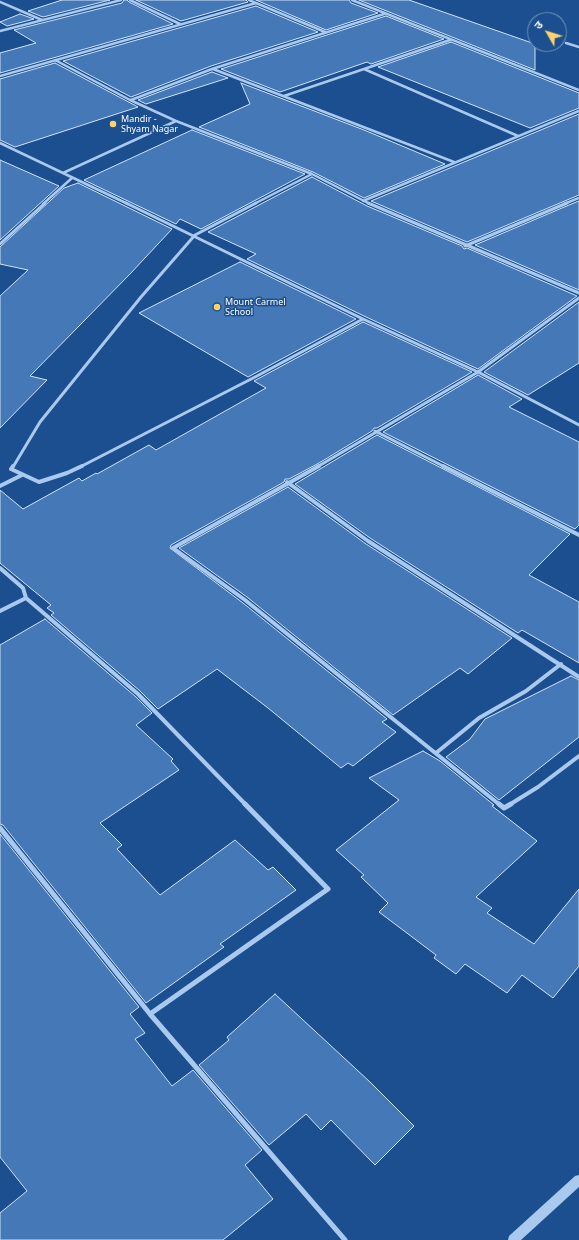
<!DOCTYPE html>
<meta charset="utf-8">
<style>
body{margin:0}
#map{position:relative;width:579px;height:1240px;overflow:hidden;background:#1b4f8f;font-family:"Noto Sans","Noto Sans Devanagari",sans-serif}
canvas{display:block}
.north{position:absolute;left:527px;top:12px;width:40px;height:40px;box-sizing:border-box;background:#1b4f8f;border:1px solid #7695bc;border-radius:50%;rotate:309deg;font-size:11px;font-weight:700;line-height:16px;text-align:center;color:#fff}
.north::after{content:'';display:block;margin:auto;width:14px;height:18px;background:#ffd166;clip-path:polygon(50% 0,100% 100%,50% 72%,0 100%)}
</style>
<div id="map">
<canvas width="579" height="1240"></canvas>
<div class="north">उ</div>
</div>
<script>
const ctx = document.querySelector('canvas').getContext('2d');
ctx.lineJoin = 'round';
function fill(path, color) { ctx.fillStyle = color; ctx.fill(path, 'evenodd'); }
const poly = rows => new Path2D(rows.map(r => 'M' + r).join(''));
function stroke(path, color, width, dash) { ctx.strokeStyle = color; ctx.lineWidth = width; ctx.lineCap = dash ? 'butt' : 'round'; ctx.setLineDash(dash || []); ctx.stroke(path); }
function drawText(font, color, halo, rows, align = 'center') {
  ctx.font = font + ' "Noto Sans",sans-serif'; ctx.lineWidth = 3; ctx.setLineDash([]); ctx.textBaseline = 'middle'; ctx.strokeStyle = halo; ctx.fillStyle = color; for (const [text, x, y, turn = 0] of rows) {
    ctx.save(); ctx.translate(x, y); ctx.rotate((+turn || 0) * Math.PI / 180); ctx.textAlign = isNaN(turn) ? turn : align; if (halo) ctx.strokeText(text, 0, 0); ctx.fillText(text, 0, 0); ctx.restore();
  }
}
const building = poly([
 [62,0,110,0,43,17,28,11,62,0],
 [124,0,127,0,129,2,173,24,0,73,0,53,36,43,14,30,122,3,124,0],
 [136,0,246,0,248,2,181,21,136,0],
 [256,0,349,0,351,3,378,13,326,30,256,0],
 [359,0,409,0,535,44,535,70,359,0],
 [256,6,318,32,211,66,131,97,63,61,256,6],
 [20,14,34,19,7,26,0,22,20,14],
 [386,16,444,39,371,64,367,62,280,92,221,69,386,16],
 [451,42,579,93,579,108,530,128,378,67,451,42],
 [55,63,138,107,15,147,0,140,0,79,55,63],
 [212,72,228,78,146,104,138,100,212,72],
 [241,83,364,130,445,164,364,198,313,172,199,127,250,104,241,83],
 [579,114,579,195,467,242,371,201,579,114],
 [192,130,305,174,201,229,180,219,176,224,84,180,192,130],
 [0,160,59,186,0,240,0,160],
 [312,177,367,206,462,246,464,249,467,248,577,296,478,369,364,316,247,259,256,254,208,232,312,177],
 [78,183,172,229,130,274,30,376,47,380,0,428,0,296,28,270,0,264,0,247,64,188,78,183],
 [579,201,579,290,475,245,569,205,579,201],
 [240,262,356,319,248,377,139,313,240,262],
 [579,302,579,363,528,395,484,372,579,302],
 [363,322,472,372,377,428,374,428,372,431,319,463,289,479,285,479,284,482,171,545,170,548,243,603,387,719,382,722,396,732,353,766,348,763,341,768,268,708,217,669,158,709,140,691,51,615,54,613,47,608,51,605,0,563,0,490,23,509,79,478,82,481,96,473,97,474,149,445,156,450,266,388,254,381,363,322],
 [478,375,522,399,509,407,579,442,579,525,575,529,383,432,478,375],
 [377,435,570,534,529,575,579,602,579,663,522,630,518,633,370,538,295,484,377,435],
 [288,487,366,544,512,638,468,674,460,668,393,715,247,597,179,548,288,487],
 [45,619,136,697,152,713,136,725,173,759,171,761,179,770,100,823,122,845,117,849,160,895,235,840,268,870,273,867,296,890,220,944,224,947,146,1003,3,825,0,824,0,645,45,619],
 [571,676,579,680,579,737,499,800,446,757,470,739,485,719,571,676],
 [423,751,440,761,494,805,492,806,537,841,476,897,492,908,487,913,534,944,579,889,579,966,553,998,522,975,507,993,465,964,456,974,434,958,436,955,379,912,388,903,361,877,364,875,336,850,399,800,369,778,423,751],
 [0,834,139,1007,130,1014,145,1033,135,1039,172,1086,193,1070,262,1150,245,1165,273,1199,223,1240,0,1240,0,1213,27,1191,0,1157,0,834],
 [275,994,370,1082,414,1126,375,1165,331,1120,321,1130,306,1114,269,1145,199,1065,229,1040,227,1037,275,994]
]);
fill(building, '#4478b7');
stroke(building, '#cfe3fa', 1);
stroke(poly([
 [130,0,180,24],
 [249,0,325,32],
 [352,0,579,90],
 [0,2,42,20],
 [0,31,121,0],
 [566,43,579,47],
 [55,60,130,100,176,121,312,174,370,204],
 [213,69,454,162],
 [364,69,518,136],
 [0,76,256,3],
 [284,96,450,40],
 [131,100,212,69,384,14],
 [0,143,128,204],
 [63,173,176,121],
 [363,201,579,111],
 [43,204,72,178],
 [254,204,312,174],
 [564,204,579,198]
]), '#a9c9ee', 2.5);
stroke(poly([
 [126,203,363,319,478,372,579,425],
 [368,203,579,293],
 [0,244,45,203],
 [465,246,567,203],
 [375,431,445,467],
 [13,467,40,422,141,297,195,235,256,203],
 [80,467,257,376,363,319],
 [317,467,478,372,579,298]
]), '#a9c9ee', 3);
stroke(poly([
 [13,466,11,469,39,482,67,473,82,466],
 [319,466,173,548,245,600,500,805],
 [443,466,579,535],
 [287,482,368,541,579,677],
 [0,486,22,475],
 [0,568,23,588,26,598,138,694,246,805],
 [0,611,26,598],
 [436,753,479,718,526,691,561,664],
 [509,805,538,787,579,756]
]), '#a9c9ee', 4);
stroke(poly([
 [499,804,504,808,511,804],
 [0,828,150,1014,345,1240],
 [150,1014,328,889,245,804]
]), '#a9c9ee', 5);
fill(poly([
 [579,1175,579,1187,521,1240,508,1240,509,1236,575,1176,579,1175]
]), '#a9c9ee');
for (const [x, y, r, color] of [
 [113,124,4,"#ffd166"],
 [217,307,4,"#ffd166"]
]) { const dot = new Path2D(); dot.arc(x, y, r, 0, 2 * Math.PI); ctx.fillStyle = color; ctx.fill(dot); stroke(dot, '#1b4f8f', 1.5); }
drawText('9px', '#fff', '#1b4f8f', [
 ["Mandir -",121,119],
 ["Shyam Nagar",121,129],
 ["Mount Carmel",225,302],
 ["School",225,312]
], 'left');
</script>
